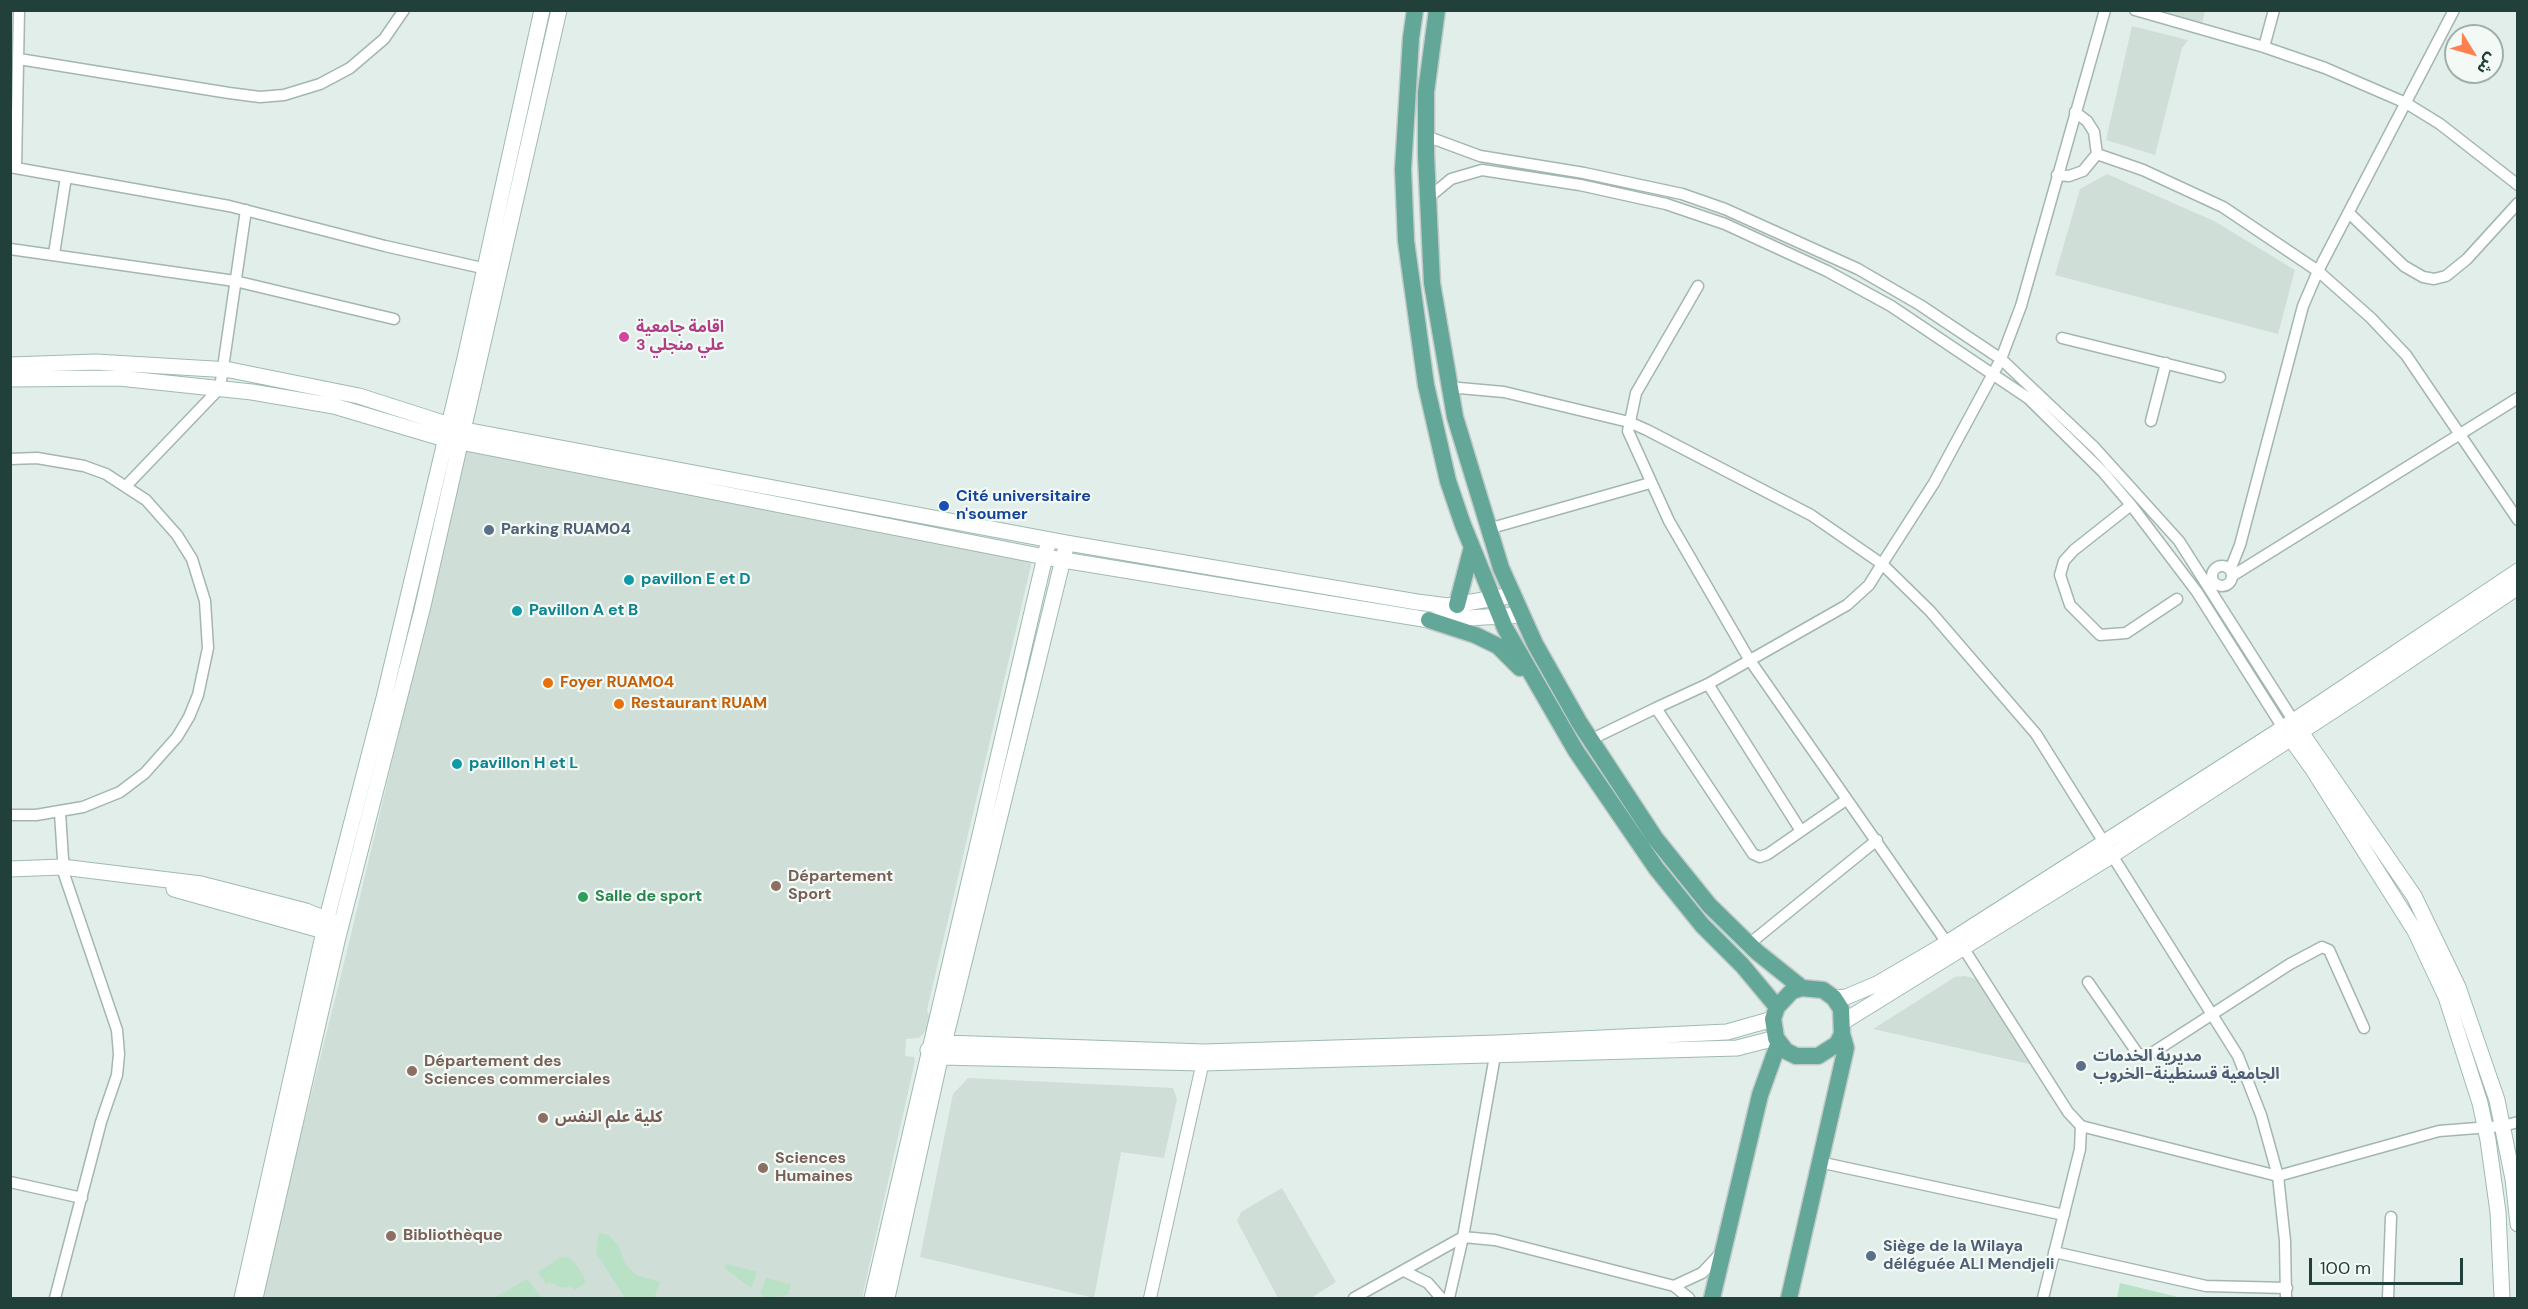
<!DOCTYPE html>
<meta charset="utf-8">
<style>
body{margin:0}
#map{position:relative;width:2528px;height:1309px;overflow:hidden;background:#e2eee9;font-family:"DM Sans","Noto Sans Arabic",sans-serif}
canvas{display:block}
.frame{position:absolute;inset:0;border:12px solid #204039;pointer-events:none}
.north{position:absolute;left:2444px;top:24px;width:60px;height:60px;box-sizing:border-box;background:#f3faf6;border:2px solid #9fb0aa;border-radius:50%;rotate:127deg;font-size:16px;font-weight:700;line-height:24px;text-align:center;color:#204039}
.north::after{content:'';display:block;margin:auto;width:21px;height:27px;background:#fe7f4f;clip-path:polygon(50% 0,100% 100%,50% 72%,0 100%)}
.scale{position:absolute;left:2309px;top:1258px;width:154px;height:27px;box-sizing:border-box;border:3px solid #204039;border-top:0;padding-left:8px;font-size:18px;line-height:21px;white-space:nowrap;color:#204039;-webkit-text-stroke:4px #f3faf6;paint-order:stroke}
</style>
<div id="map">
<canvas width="2528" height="1309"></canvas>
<div class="frame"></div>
<div class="north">ش</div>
<div class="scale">100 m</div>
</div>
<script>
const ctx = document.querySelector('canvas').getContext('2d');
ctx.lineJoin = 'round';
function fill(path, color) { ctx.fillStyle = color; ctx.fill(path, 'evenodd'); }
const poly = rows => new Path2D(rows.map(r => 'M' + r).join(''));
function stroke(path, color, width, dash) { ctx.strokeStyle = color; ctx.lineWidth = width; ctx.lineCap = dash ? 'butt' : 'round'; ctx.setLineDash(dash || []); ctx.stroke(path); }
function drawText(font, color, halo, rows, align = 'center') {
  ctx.font = font + ' "DM Sans","Noto Sans Arabic",sans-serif'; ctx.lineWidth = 4.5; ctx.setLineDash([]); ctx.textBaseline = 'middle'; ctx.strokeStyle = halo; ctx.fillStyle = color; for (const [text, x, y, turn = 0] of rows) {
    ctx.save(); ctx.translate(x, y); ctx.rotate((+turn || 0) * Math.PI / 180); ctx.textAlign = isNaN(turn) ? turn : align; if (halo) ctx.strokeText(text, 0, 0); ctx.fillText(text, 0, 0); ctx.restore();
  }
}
fill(poly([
 [2150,11,2205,11,2202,24],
 [2132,26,2188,40,2182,48,2155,155,2106,140],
 [2107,174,2214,221,2295,270,2278,334,2055,275,2080,189],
 [466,451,775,499,1032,561,927,1010,930,1017,928,1028,919,1038,906,1039,905,1056,914,1057,915,1061,862,1298,260,1298,348,947],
 [1965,976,1979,980,2034,1065,1873,1029,1955,977],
 [968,1078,1173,1088,1177,1099,1164,1158,1121,1152,1094,1298,920,1257,953,1094],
 [1282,1188,1336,1282,1311,1298,1278,1298,1237,1221,1241,1212]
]), '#d0ded8');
fill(poly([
 [599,1233,608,1235,618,1245,625,1263,636,1275,660,1282,654,1298,625,1298,596,1253],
 [569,1257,578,1267,586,1282,575,1290,571,1286,562,1288,550,1282,546,1284,538,1272,560,1258],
 [727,1264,757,1272,751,1288,724,1268],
 [766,1278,791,1284,788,1295,767,1298,760,1294],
 [527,1279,541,1297,494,1298],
 [2120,1283,2182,1298,2117,1298]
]), '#b9e1c5');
const minor = poly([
 [2135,10,2264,47,2325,68,2406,103,2440,124,2518,185],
 [2264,47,2274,10],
 [19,59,229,93,260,97,284,95,320,84,350,68,384,39,404,10],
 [1426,136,1480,156,1584,173,1682,194,1725,209,1858,269,1920,305,2001,359,2095,448,2179,541,2293,720],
 [2097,154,2143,170,2223,207,2318,271,2371,318,2406,355,2518,520],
 [10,167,229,206,385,246,491,270],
 [16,168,19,10],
 [2057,175,2069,176,2083,171,2097,154,2094,132,2087,121,2075,112],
 [1427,199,1451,179,1482,170,1580,185,1666,204,1725,224,1827,271,1891,306,2028,398,2103,472,2131,505,2197,592,2283,728],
 [2349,213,2404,266,2423,277,2434,279,2446,276,2467,259,2518,203],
 [10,249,235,281,394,319],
 [54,254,66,177],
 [1698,286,1636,393,1628,431,1669,521,1749,659,1947,943,1964,949,2068,1112,2081,1126,2080,1149,2043,1298],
 [2062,338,2220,377],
 [1448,387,1504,392,1629,422,1647,430,1811,515,1882,564,1930,611,2036,734,2238,1056,2261,1115,2278,1176,2285,1241,2286,1298],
 [2151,421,2166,363],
 [10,459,37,458,84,466,106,474,146,500,177,535,192,559,205,601,208,648,198,695,189,717,177,737,145,773,120,792,83,807,36,815,10,815],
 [126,486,220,388,246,210],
 [2131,505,2074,550,2064,561,2060,575,2070,605,2100,635,2126,633,2177,599],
 [1488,529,1650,483],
 '2212 576a10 10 0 1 1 20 0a10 10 0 1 1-20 0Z',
 [2230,570,2240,545,2303,306,2318,271,2454,10],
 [2232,576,2518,398],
 [1708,684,1801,831],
 [1590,740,1656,708],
 [1846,800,1768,854,1760,857,1753,854,1656,708,1708,684,1847,605,1869,585,1882,564,1934,483,2001,359,2021,306,2105,10],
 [1749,944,1877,840],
 [2088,982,2138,1054,2149,1055,2290,964,2322,947,2329,950,2364,1028],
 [2081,1126,2278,1176,2439,1131,2503,1126,2518,1122],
 [1819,1162,2064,1215],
 [10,1182,82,1198],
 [2054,1252,2206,1286,2287,1288],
 [1404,1271,1428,1283,1441,1298],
 [1674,1286,1702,1273,1719,1255],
 [55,1298,101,1122,117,1075,119,1054,117,1030,64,874,60,813],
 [1354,1298,1463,1237,1495,1240,1674,1286,1689,1298],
 [1449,1298,1463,1237,1496,1050],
 [2388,1298,2391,1217]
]);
const tertiary = poly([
 [1150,1298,1204,1057]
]);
const secondary = poly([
 [10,365,96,362,230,370,359,396,465,430,1067,543,1417,602,1448,606,1513,595],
 [10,379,119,378,252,392,334,406,445,439,1045,557,1429,620,1522,615],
 [2296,725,2414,896,2458,987,2497,1100,2513,1179,2518,1224],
 [2286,732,2312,768,2415,931,2446,997,2480,1103,2488,1140,2498,1212,2502,1298],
 [10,869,62,867,201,884,306,911,333,922],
 [174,889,324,931,333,929],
 [1834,998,1846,997,1877,984,1947,943,2283,728,2518,571],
 [1773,1019,1727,1032,1497,1043,1204,1052,945,1043,928,1050,941,1057,1203,1063,1737,1048,1776,1038],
 [1843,1022,2111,856,2368,688,2518,587],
 [242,1298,327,918,384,698,466,354,542,10],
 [255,1298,337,941,422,610,559,10],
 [872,1298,1047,548],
 [887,1298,938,1068,1065,551]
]);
const primary = poly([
 [1415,10,1411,38,1403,169,1406,241,1426,385,1448,481,1463,525,1505,628,1576,751,1656,868,1702,925,1742,965,1777,1007],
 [1437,10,1426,92,1426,155,1432,283,1455,417,1501,568,1535,644,1579,722,1655,838,1709,905,1757,952,1802,988],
 [1457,605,1472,547],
 [1429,620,1475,635,1498,646,1520,668],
 [1712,1298,1760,1095,1779,1042],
 [1789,1298,1846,1048,1842,1034,1841,1009,1834,998,1823,990,1802,988,1792,991,1777,1007,1773,1019,1776,1038,1786,1051,1796,1056,1818,1056,1837,1044,1842,1034]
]);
stroke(minor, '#a4b6b1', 13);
stroke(tertiary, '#a4b6b1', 14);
stroke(secondary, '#9fbab2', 17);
stroke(primary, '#c1cac8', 19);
stroke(minor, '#fff', 10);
stroke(tertiary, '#fff', 12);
stroke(secondary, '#fff', 15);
stroke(primary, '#62a797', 16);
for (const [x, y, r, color] of [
 [624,337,6,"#d1479c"],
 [944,506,6,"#1a4fb4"],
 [489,530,6,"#5c6f8a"],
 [629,580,6,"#0f9aa8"],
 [517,611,6,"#0f9aa8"],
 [548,683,6,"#e8710a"],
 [619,704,6,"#e8710a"],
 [457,764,6,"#0f9aa8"],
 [776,886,6,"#8d6e63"],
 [583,897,6,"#2e9e5b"],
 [2081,1066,6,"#5c6f8a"],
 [412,1071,6,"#8d6e63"],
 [543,1118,6,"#8d6e63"],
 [763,1168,6,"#8d6e63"],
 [391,1236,6,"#8d6e63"],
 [1871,1256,6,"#5c6f8a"]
]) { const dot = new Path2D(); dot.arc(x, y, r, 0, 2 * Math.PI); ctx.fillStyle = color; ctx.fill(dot); stroke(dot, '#f3faf6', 2); }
drawText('bold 16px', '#b23c85', '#f3faf6', [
 ["اقامة جامعية",636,328],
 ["علي منجلي 3",636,346]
], 'left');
drawText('bold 16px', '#164399', '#f3faf6', [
 ["Cité universitaire",956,497],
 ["n'soumer",956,515]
], 'left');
drawText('bold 16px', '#4e5e75', '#f3faf6', [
 ["Parking RUAM04",501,530],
 ["مديرية الخدمات",2093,1057],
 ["الجامعية قسنطينة-الخروب",2093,1075],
 ["Siège de la Wilaya",1883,1247],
 ["déléguée ALI Mendjeli",1883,1265]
], 'left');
drawText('bold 16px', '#0d838f', '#f3faf6', [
 ["pavillon E et D",641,580],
 ["Pavillon A et B",529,611],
 ["pavillon H et L",469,764]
], 'left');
drawText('bold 16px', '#c56008', '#f3faf6', [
 ["Foyer RUAM04",560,683],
 ["Restaurant RUAM",631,704]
], 'left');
drawText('bold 16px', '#785e54', '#f3faf6', [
 ["Département",788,877],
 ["Sport",788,895],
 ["Département des",424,1062],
 ["Sciences commerciales",424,1080],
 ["كلية علم النفس",555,1118],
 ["Sciences",775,1159],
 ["Humaines",775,1177],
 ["Bibliothèque",403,1236]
], 'left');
drawText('bold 16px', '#27864d', '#f3faf6', [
 ["Salle de sport",595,897]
], 'left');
</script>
